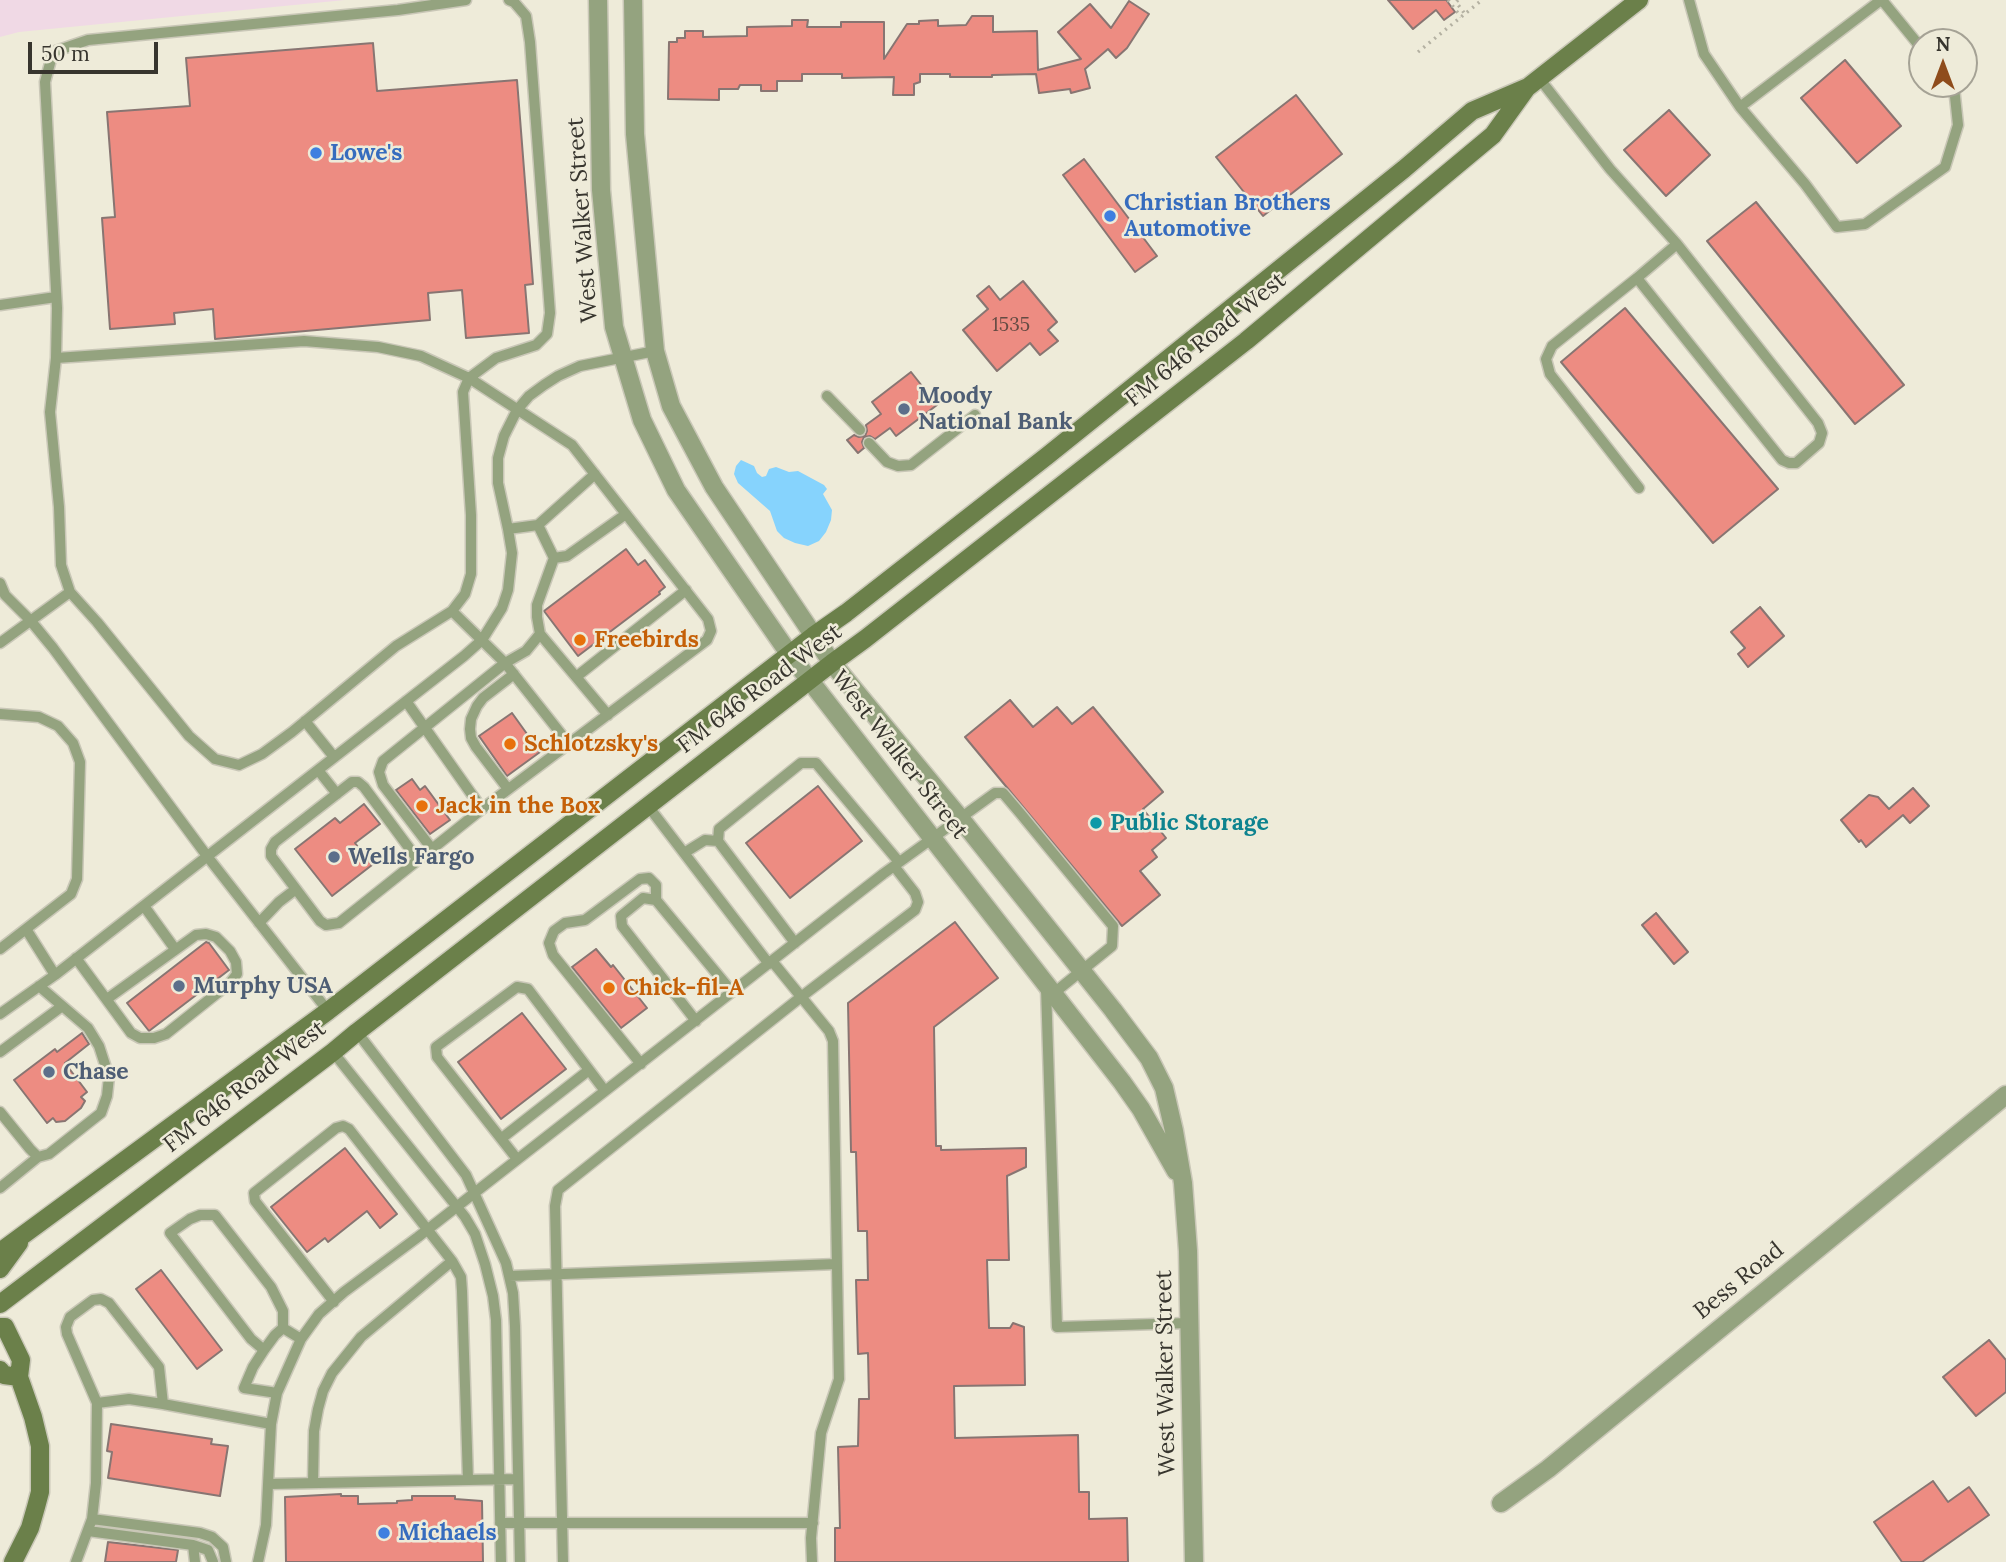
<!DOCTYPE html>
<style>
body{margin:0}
#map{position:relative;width:2006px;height:1562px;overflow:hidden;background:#eeebd9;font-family:Lora,serif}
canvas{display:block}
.north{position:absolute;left:1908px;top:28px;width:70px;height:70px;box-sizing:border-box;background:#eeebd9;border:2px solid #a5a295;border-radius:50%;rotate:0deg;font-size:19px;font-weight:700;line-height:28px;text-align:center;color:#37352e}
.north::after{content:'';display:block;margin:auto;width:24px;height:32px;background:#8f4c1c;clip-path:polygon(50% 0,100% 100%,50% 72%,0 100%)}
.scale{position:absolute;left:28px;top:42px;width:130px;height:32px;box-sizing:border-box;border:4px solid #37352e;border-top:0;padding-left:9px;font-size:21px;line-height:24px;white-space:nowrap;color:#37352e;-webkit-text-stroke:5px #eeebd9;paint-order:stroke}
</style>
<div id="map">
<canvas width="2006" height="1562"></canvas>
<div class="north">N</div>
<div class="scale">50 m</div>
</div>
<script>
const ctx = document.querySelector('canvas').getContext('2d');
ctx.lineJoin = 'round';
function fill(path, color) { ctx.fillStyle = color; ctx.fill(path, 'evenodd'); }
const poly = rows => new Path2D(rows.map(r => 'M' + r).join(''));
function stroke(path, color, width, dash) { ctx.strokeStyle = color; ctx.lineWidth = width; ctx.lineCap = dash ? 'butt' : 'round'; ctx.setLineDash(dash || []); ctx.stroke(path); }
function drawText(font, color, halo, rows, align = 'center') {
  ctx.font = font + ' Lora,serif'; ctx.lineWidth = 5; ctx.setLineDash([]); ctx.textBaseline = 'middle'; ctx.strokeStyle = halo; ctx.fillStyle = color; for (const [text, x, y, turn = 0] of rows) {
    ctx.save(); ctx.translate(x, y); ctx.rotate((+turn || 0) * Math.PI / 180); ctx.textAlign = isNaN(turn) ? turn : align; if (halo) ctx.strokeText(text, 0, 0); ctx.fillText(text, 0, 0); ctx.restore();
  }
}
fill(poly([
 [0,0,345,0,19,32,0,37]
]), '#f0d9e5');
fill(poly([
 [741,460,754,466,757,473,762,477,766,476,769,469,776,467,789,472,798,471,824,485,827,489,823,494,832,510,831,520,826,532,819,541,808,546,795,543,784,538,777,531,770,511,738,483,734,474,736,466]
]), '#86d3fd');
const building = poly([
 [1388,0,1448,0,1447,1,1455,12,1444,20,1436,10,1413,29,1388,0],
 [1129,1,1149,14,1127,48,1116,58,1108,49,1085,69,1090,88,1071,93,1070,89,1039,93,1036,74,992,75,992,77,950,77,950,74,920,74,920,82,914,84,914,95,893,95,894,77,842,78,842,74,802,74,802,81,777,81,777,91,761,91,761,85,740,85,738,89,719,89,719,100,668,99,669,42,677,42,677,38,685,38,685,31,703,31,703,37,747,36,747,27,792,26,792,20,808,20,807,27,841,27,841,22,884,22,884,59,907,24,919,24,919,21,938,20,938,26,966,25,972,16,993,16,993,32,1037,31,1038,70,1081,59,1058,32,1090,4,1111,28,1129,1],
 [373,43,377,91,517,80,533,284,525,285,529,333,466,338,462,290,428,293,430,320,215,339,213,309,174,313,175,324,110,329,102,218,115,217,107,112,190,106,186,58,373,43],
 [1845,60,1901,126,1857,163,1801,98,1845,60],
 [1296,95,1342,154,1263,216,1216,157,1296,95],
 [1669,110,1710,155,1666,196,1624,150,1669,110],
 [1084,159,1157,256,1135,272,1063,175,1084,159],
 [1756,202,1904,385,1855,424,1707,241,1756,202],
 [1023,281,1057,322,1048,330,1058,341,1040,355,1030,343,997,371,963,330,988,309,977,296,989,286,1000,300,1023,281],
 [1625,308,1778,489,1713,543,1561,362,1625,308],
 [911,372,937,405,896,436,890,428,875,439,870,436,864,437,862,442,864,448,858,453,847,440,854,435,859,437,865,436,867,431,866,425,881,414,872,402,911,372],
 [626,549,638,565,645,560,665,587,659,592,660,594,578,656,544,611,626,549],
 [1760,607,1784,636,1748,667,1738,654,1745,648,1731,632,1760,607],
 [1010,700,1033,727,1057,707,1072,724,1093,707,1163,792,1143,809,1166,838,1152,850,1157,857,1140,871,1160,895,1122,926,965,737,1010,700],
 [512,713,540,752,507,776,479,736,512,713],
 [412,779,420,790,425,786,450,820,430,834,396,790,412,779],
 [818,786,862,841,790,898,746,843,818,786],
 [1913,788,1929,806,1910,823,1903,815,1866,847,1861,840,1859,842,1841,820,1869,795,1878,797,1889,809,1913,788],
 [364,804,380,824,355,843,372,865,332,896,295,849,335,818,340,823,364,804],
 [1656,913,1688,952,1674,964,1642,925,1656,913],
 [955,922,998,978,934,1027,936,1146,941,1146,941,1150,1026,1148,1026,1167,1007,1176,1009,1260,987,1260,989,1328,1010,1328,1013,1323,1024,1327,1025,1385,954,1386,955,1438,1078,1435,1079,1492,1089,1492,1089,1519,1127,1518,1128,1562,835,1562,835,1528,840,1528,838,1447,858,1446,859,1399,869,1399,868,1353,858,1354,856,1280,868,1280,867,1231,858,1231,856,1152,851,1152,848,1003,955,922],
 [206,942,209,943,229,970,149,1031,127,1003,206,942],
 [596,949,611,967,613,965,647,1008,621,1028,572,967,596,949],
 [522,1013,566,1069,501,1119,458,1062,522,1013],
 [82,1033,89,1044,65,1063,87,1092,81,1097,85,1101,81,1108,65,1121,56,1122,53,1118,47,1123,14,1080,55,1049,57,1052,82,1033],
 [345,1148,397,1214,380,1228,367,1211,328,1242,325,1238,307,1252,271,1207,345,1148],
 [161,1270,222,1350,197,1369,136,1289,161,1270],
 [1989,1340,2006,1360,2006,1392,1976,1416,1943,1377,1989,1340],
 [111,1424,212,1439,211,1444,228,1446,220,1496,108,1478,112,1452,107,1451,111,1424],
 [1933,1481,1948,1502,1969,1487,1989,1515,1922,1562,1902,1562,1874,1522,1933,1481],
 [341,1494,341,1496,358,1496,358,1504,397,1503,397,1501,412,1500,412,1496,455,1496,455,1499,482,1501,483,1562,286,1562,285,1497,341,1494],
 [108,1542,178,1550,176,1562,105,1562,108,1542]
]);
fill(building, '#ed8c82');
stroke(building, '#887572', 2);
const service = poly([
 [466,0,398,10,88,40,53,52,45,82,57,308,56,358,50,412,59,507,61,565,70,592,97,622,189,736,215,759,239,765,262,754,292,732,396,646,452,611,465,594,471,574,471,515,463,392,469,378,496,358,536,345,547,334,550,313,530,42,526,16,514,2,509,0],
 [1689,0,1704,54,1740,107,1805,184,1837,227,1865,224,1945,167,1958,125,1954,87,1951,84],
 [1882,0,1922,49],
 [1539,78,1610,169,1677,244,1818,423,1822,433,1819,443,1796,463,1789,463,1782,460,1637,278,1677,244],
 [1740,107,1881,0],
 [1637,278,1552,346,1546,359,1550,374,1639,488],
 [0,305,56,297],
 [56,358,304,341,378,347,421,356,469,378,572,445,708,619,711,631,707,640,482,809,406,701],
 [827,396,860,430],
 [869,443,887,462,898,466,911,465,975,415],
 [538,525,554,558,567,556,626,514],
 [508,529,538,525,595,474],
 [0,583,5,595,30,620,53,648,207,856,328,1011],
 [452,611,505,663,526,651,540,634,608,715],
 [540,634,537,617,537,605,554,558],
 [0,643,70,592],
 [576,677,686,590],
 [0,714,39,717,58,726,73,743,80,762,77,879,71,894,0,949],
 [305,721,334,757],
 [318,770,337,794],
 [508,789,476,747,471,738,470,729,471,719,477,706,483,698,514,674],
 [648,806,769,964],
 [482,809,432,849,383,785,379,772,383,761,505,663,569,744],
 [684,853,705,840,718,841],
 [418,860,364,787,358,782,352,782,275,842,271,849,271,856,320,921,326,925,339,923,418,860,432,849],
 [144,906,175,949],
 [259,923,279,902,296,889],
 [26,929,55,975],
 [795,943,718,841,719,829,801,763,816,763,899,862],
 [76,958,131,1033,140,1038,154,1038,166,1034,230,983,237,974,236,962,230,951,216,937,206,934,196,935,107,999],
 [772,961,829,1031,833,1041,839,1379,821,1433,811,1538,812,1562],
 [1046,988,1057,1327,1189,1323],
 [0,1014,55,975,318,770,464,656,482,640,502,608,508,590,512,553,508,529,498,483,498,458,504,436,517,410,529,396,544,385,558,376,580,366,655,351],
 [696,1021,622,926,621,916,643,898,656,900,732,992],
 [357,1032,466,1175,506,1263,513,1293,515,1326,520,1562],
 [0,1052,61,1007],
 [333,1052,465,1217,475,1234,485,1264,493,1296,496,1320,501,1562],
 [641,1064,553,955,549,943,554,931,565,923,585,920,640,879,649,878,656,885,656,900],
 [0,1112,30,1149,38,1157,49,1154,101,1113,107,1096,109,1077,99,1046,88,1028,39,986],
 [502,1138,589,1070],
 [517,1159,437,1057,436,1047,517,987,528,989,605,1091],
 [0,1188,38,1157],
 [452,1261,461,1277,462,1291,468,1480],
 [509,1276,837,1264],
 [283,1328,275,1335,264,1350,251,1339,170,1233,190,1219,200,1215,215,1215,271,1287,283,1311,283,1328,301,1339],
 [264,1350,253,1367,244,1388,277,1393],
 [97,1403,129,1399,163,1404],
 [313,1483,314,1431,318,1409,323,1391,332,1373,361,1337,452,1261,349,1129,343,1126,336,1128,254,1193,255,1201,334,1302],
 [269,1484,518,1479],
 [92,1519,96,1483,97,1403,67,1334,66,1327,70,1317,93,1300,101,1299,109,1303,159,1367,163,1404,271,1424],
 [500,1523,813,1523],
 [88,1531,193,1545,195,1562],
 [193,1545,208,1550,213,1562],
 [76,1562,92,1519,200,1533,212,1537,223,1547,226,1562],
 [258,1562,266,1525,271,1424,277,1393,301,1339,319,1314,344,1292,418,1237,883,874,995,793,1003,793,1020,813,1113,926,1112,946,1054,993],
 [563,1562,555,1206,558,1190,801,997,915,910,918,902,915,893,894,866]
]);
const minor = poly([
 [1501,1503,1548,1469,2006,1095]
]);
const tertiary = poly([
 [598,0,601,190,614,327,642,420,676,490,790,655,1122,1082,1141,1109,1176,1171],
 [633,0,635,134,655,351,671,406,714,487,832,663,960,818,1113,1010,1149,1058,1164,1088,1174,1131,1183,1183,1188,1251,1194,1562]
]);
const secondary = poly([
 [0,1252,328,1011,813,636,846,613,1047,456,1404,169,1472,111,1528,87,1639,0],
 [0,1269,19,1243],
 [0,1304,333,1052,357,1032,832,663,865,639,1246,341,1493,135,1526,89],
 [0,1327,5,1327,21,1360,19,1377,33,1417,40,1446,40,1492,36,1507,30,1528,13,1562],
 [0,1370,4,1375,19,1377]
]);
stroke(service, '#c9c7b7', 13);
stroke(minor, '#c9c7b7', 21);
stroke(tertiary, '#c9c7b7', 21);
stroke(secondary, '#c9c7b7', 21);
stroke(poly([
 [1448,0,1461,17],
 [1458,0,1456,2,1465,14],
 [1418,52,1482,0]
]), '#b4b1a2', 3.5, [2, 5]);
stroke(service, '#94a37f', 10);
stroke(minor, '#94a37f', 18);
stroke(tertiary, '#94a37f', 18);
stroke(secondary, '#6b804a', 18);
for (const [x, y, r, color] of [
 [316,153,7,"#3f7fe0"],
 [1110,216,7,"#3f7fe0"],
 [904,409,7,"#5c6f8a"],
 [580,640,7,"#e8710a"],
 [510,744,7,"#e8710a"],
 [422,806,7,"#e8710a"],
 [1096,823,7,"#0f9aa8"],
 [334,857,7,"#5c6f8a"],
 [179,986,7,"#5c6f8a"],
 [609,988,7,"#e8710a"],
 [49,1072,7,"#5c6f8a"],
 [384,1533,7,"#3f7fe0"]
]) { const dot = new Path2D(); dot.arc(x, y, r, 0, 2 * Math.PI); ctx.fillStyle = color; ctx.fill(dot); stroke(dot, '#eeebd9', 2.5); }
drawText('19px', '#644b43', null, [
 ["1535",1011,326]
]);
drawText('bold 23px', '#366cbe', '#eeebd9', [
 ["Lowe's",330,153],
 ["Christian Brothers",1124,203],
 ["Automotive",1124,229],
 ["Michaels",398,1533]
], 'left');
drawText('23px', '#37352e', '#eeebd9', [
 ["West Walker Street",583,220,-94],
 ["FM 646 Road West",1206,340,-39],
 ["FM 646 Road West",760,689,-37],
 ["West Walker Street",899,755,52],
 ["FM 646 Road West",245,1087,-38],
 ["Bess Road",1739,1281,-39],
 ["West Walker Street",1166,1373,-91]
]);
drawText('bold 23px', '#4e5e75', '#eeebd9', [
 ["Moody",918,396],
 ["National Bank",918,422],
 ["Wells Fargo",348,857],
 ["Murphy USA",193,986],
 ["Chase",63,1072]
], 'left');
drawText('bold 23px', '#c56008', '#eeebd9', [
 ["Freebirds",594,640],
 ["Schlotzsky's",524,744],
 ["Jack in the Box",436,806],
 ["Chick-fil-A",623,988]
], 'left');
drawText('bold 23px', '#0d838f', '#eeebd9', [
 ["Public Storage",1110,823]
], 'left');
</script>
